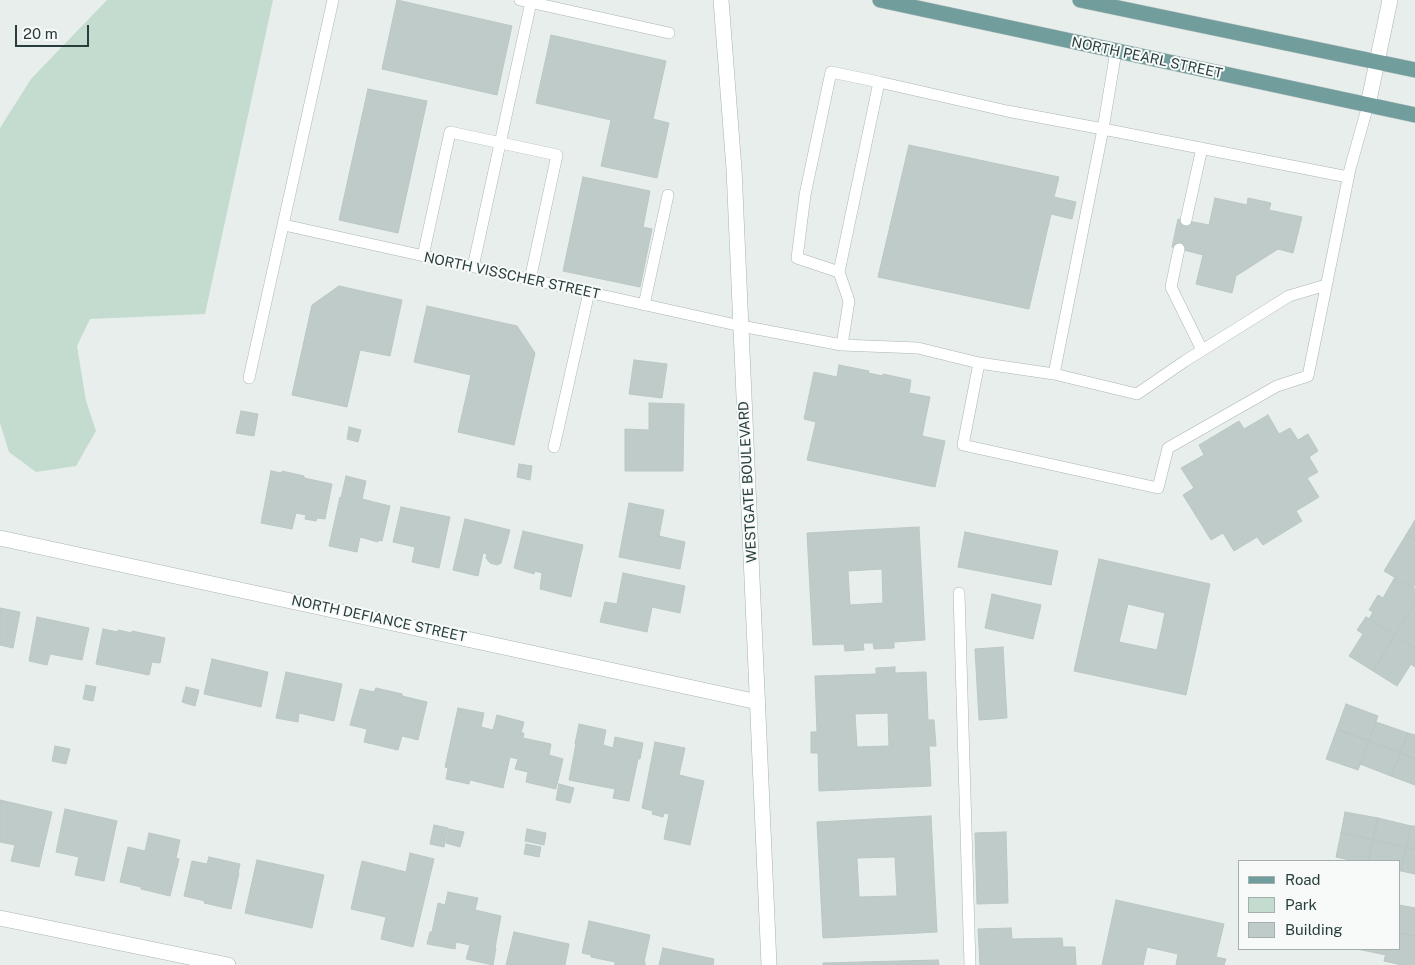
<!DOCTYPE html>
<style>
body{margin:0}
#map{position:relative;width:1415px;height:965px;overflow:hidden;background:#e7eeec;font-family:"Public Sans",sans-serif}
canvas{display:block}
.legend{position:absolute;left:1238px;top:860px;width:162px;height:90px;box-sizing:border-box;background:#f7faf9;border:1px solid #a4afae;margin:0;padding:6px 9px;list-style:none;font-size:15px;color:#273e3d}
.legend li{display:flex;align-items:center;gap:10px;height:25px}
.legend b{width:25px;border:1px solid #a4afae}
.scale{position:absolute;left:15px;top:25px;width:74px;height:22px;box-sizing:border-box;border:2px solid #273e3d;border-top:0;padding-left:6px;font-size:15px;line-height:18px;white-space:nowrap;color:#273e3d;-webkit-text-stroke:4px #f7faf9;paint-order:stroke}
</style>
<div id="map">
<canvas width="1415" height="965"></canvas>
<ul class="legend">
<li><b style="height:6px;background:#719e9c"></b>Road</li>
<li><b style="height:14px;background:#c3dccf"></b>Park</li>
<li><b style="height:14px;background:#bfcbc9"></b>Building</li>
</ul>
<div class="scale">20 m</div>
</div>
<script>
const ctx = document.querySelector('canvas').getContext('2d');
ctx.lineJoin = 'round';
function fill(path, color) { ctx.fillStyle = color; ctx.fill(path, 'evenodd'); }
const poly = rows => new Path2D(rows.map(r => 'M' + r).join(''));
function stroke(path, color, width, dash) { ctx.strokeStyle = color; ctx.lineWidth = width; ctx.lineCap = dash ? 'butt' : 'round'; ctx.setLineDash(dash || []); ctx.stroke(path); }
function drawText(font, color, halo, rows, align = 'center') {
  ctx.font = font + ' "Public Sans",sans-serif'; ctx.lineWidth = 4; ctx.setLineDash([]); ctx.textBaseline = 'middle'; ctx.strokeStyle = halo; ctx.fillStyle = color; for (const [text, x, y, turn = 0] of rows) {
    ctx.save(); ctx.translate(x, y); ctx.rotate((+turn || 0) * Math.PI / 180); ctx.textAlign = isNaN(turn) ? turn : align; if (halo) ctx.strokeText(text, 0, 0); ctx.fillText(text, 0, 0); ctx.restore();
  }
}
fill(poly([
 [107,0,273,0,205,314,90,319,77,346,86,401,96,431,76,466,36,472,9,452,0,423,0,128,31,79]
]), '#c3dccf');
const building = poly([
 [397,0,512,26,497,95,382,69,397,0],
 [551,35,666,61,653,119,669,123,657,178,601,166,611,120,536,103,551,35],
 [368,89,427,101,398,233,339,220,368,89],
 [909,145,1059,177,1054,197,1076,202,1072,219,1051,214,1029,309,878,277,909,145],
 [583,177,650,191,643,227,652,229,640,287,563,271,583,177],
 [1215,198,1247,205,1248,198,1271,203,1269,210,1302,217,1293,253,1278,249,1236,276,1232,293,1196,284,1203,255,1172,247,1178,219,1209,225,1215,198],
 [339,286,402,300,390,356,360,350,347,407,292,395,312,305,339,286],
 [427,306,517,326,535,353,514,445,458,432,471,375,414,362,427,306],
 [634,360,667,364,662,398,629,394,634,360],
 [839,365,869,371,868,373,883,376,883,374,911,380,909,393,930,397,922,436,945,441,935,487,807,460,816,422,804,419,814,372,837,377,839,365],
 [649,403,684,404,683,471,625,471,625,429,649,430,649,403],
 [241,411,258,414,254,436,236,433,241,411],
 [1268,415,1279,434,1290,428,1298,440,1308,434,1318,451,1309,457,1318,472,1307,478,1319,497,1296,511,1302,521,1263,545,1257,537,1234,551,1223,533,1211,540,1183,495,1194,488,1181,468,1204,455,1199,445,1239,421,1244,429,1268,415],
 [349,427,361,430,358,442,347,439,349,427],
 [519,464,532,466,530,480,517,477,519,464],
 [271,471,282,473,282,471,304,476,304,478,332,484,325,519,317,518,316,521,305,519,306,515,296,513,292,529,261,523,271,471],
 [346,476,366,481,362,499,390,506,382,541,378,540,378,542,360,537,357,552,329,546,340,497,341,498,346,476],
 [629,503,664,510,659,536,685,542,680,569,619,557,629,503],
 [401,507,450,517,439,568,412,562,415,547,393,542,401,507],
 [465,519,510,530,501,563,497,565,490,563,486,558,487,554,483,553,478,576,453,570,465,519],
 [1415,520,1415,540,1406,535,1415,520],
 [919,527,925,640,894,642,894,648,874,649,873,643,863,643,864,650,845,651,844,644,813,645,807,533,919,527],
 [882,569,883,603,850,605,848,571,882,569],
 [523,531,583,545,571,597,540,589,542,573,535,571,534,574,514,568,523,531],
 [965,532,1058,551,1051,585,958,567,965,532],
 [1406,535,1415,540,1415,584,1413,588,1384,571,1406,535],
 [1099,559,1210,584,1186,695,1074,671,1099,559],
 [1128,604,1165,613,1157,650,1119,642,1128,604],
 [623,573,685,586,680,613,652,607,647,632,600,622,605,602,617,604,623,573],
 [1395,577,1415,589,1415,603,1395,635,1369,619,1373,612,1369,610,1378,595,1383,598,1395,577],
 [992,594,1041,605,1033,639,985,628,992,594],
 [1415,603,1415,648,1395,635,1415,603],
 [0,608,20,612,13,648,0,645,0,608],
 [37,617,89,628,82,660,50,654,47,665,29,661,37,617],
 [1366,617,1395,635,1373,671,1349,656,1363,634,1357,630,1366,617],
 [103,629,118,632,118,630,132,633,132,631,165,638,160,663,152,662,149,675,96,664,103,629],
 [1395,635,1415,648,1415,667,1411,664,1397,686,1373,671,1395,635],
 [1003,647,1007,718,979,720,975,649,1003,647],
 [212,659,268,672,261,707,204,694,212,659],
 [895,667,895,673,926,672,928,720,934,720,936,746,929,746,931,786,819,791,818,753,811,753,811,732,817,732,815,676,876,674,876,668,895,667],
 [888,713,889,746,857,747,855,714,888,713],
 [286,672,342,684,334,721,299,713,298,722,276,718,286,672],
 [86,685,96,687,93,701,83,699,86,685],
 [186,687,199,690,195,706,182,702,186,687],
 [376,688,402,694,402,696,427,702,418,740,402,736,398,750,364,742,367,729,350,725,360,689,374,692,376,688],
 [1346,704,1378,716,1369,741,1337,729,1346,704],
 [458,708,484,713,481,727,493,730,497,715,524,722,521,733,524,733,523,738,551,744,549,755,563,759,556,789,526,782,528,772,515,769,518,759,510,757,503,788,470,780,469,784,446,779,448,768,445,767,458,708],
 [1376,722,1408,733,1400,753,1369,741,1376,722],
 [579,724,606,730,603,745,613,748,615,737,643,743,640,759,638,759,629,801,613,798,615,789,569,780,576,744,575,744,579,724],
 [1337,729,1369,741,1358,770,1326,759,1337,729],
 [1408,733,1415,735,1415,759,1400,753,1408,733],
 [1369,741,1400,753,1391,776,1360,764,1369,741],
 [655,742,685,748,679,775,704,781,690,845,664,839,669,814,664,813,663,817,652,814,653,811,642,808,655,742],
 [55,746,70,749,66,764,52,761,55,746],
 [1400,753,1415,759,1415,785,1391,776,1400,753],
 [559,784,574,788,570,803,556,800,559,784],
 [0,800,52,812,39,867,11,861,15,845,0,842,0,800],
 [65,809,117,821,104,881,75,875,79,857,56,852,65,809],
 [1345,812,1378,818,1373,840,1341,833,1345,812],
 [931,816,937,932,823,938,817,822,931,816],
 [895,857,897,896,859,897,857,858,895,857],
 [1378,818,1411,826,1406,847,1373,840,1378,818],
 [434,825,448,828,444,847,430,844,434,825],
 [1411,826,1415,826,1415,849,1406,847,1411,826],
 [449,829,464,832,460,847,446,843,449,829],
 [527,829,546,833,544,845,525,841,527,829],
 [1006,832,1008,903,977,904,975,833,1006,832],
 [149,833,180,840,176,858,179,859,170,896,141,889,141,887,120,882,128,847,145,851,149,833],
 [1341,833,1373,840,1368,861,1354,861,1336,857,1341,833],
 [1373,840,1406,847,1401,871,1399,871,1399,861,1368,861,1373,840],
 [526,844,541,847,539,857,524,854,526,844],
 [1406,847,1415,849,1415,874,1401,871,1406,847],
 [410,853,434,859,413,947,381,939,386,917,351,909,362,861,406,872,410,853],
 [209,857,240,864,238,873,239,873,231,909,204,903,205,901,184,896,192,861,207,864,209,857],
 [257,860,324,875,312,928,245,913,257,860],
 [448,892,478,898,475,910,501,916,495,948,496,948,493,965,466,959,470,945,456,942,455,949,427,944,430,932,432,932,438,903,445,905,448,892],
 [1116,900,1224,924,1216,957,1226,959,1224,965,1176,965,1178,954,1147,947,1143,965,1102,965,1116,900],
 [1399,905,1415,908,1415,936,1399,933,1399,905],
 [589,921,650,935,644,962,645,962,645,965,615,965,615,962,591,957,591,955,582,953,589,921],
 [1011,928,1012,939,1062,938,1063,947,1075,947,1076,965,980,965,978,929,1011,928],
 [514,932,569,944,565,965,506,965,514,932],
 [1399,933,1415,936,1415,965,1402,965,1384,961,1387,949,1399,949,1399,933],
 [663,948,714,959,713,965,659,965,663,948],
 [1357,949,1387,949,1386,955,1357,949],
 [938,960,939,965,823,965,823,963,938,960]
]);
fill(building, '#bfcbc9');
stroke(building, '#bac7c4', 1);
const lane = poly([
 [520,0,669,33],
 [1116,51,1103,129,1348,177],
 [879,82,1007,111,1103,129,1054,374,979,363],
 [1186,220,1202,148],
 [284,225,741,326,842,345,849,301,839,272,879,82,831,72,805,195,797,258,839,272],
 [1179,249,1171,287,1202,350],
 [423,256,450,132,557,155,530,280],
 [473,267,531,2],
 [644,305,668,195],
 [842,345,918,348,979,363,963,445,1158,488,1168,448,1277,386,1308,376,1350,169,1368,105],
 [1054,374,1137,394,1185,361,1289,296,1326,285],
 [249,378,333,0],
 [554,447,589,292],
 [959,593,970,965]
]);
const street = poly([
 [1368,105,1390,0],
 [0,538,758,702],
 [0,918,228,965]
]);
const secondary = poly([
 [721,0,734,169,769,965]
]);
const primary = poly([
 [880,0,1415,115],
 [1080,0,1415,70]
]);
stroke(lane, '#aab6b4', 12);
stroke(street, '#aab6b4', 16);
stroke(secondary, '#a3b5b3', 16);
stroke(primary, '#c3c9c9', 16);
stroke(lane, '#fff', 11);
stroke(street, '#fff', 15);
stroke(secondary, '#fff', 15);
stroke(primary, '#719e9c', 15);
drawText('14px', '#273e3d', '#f7faf9', [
 ["NORTH PEARL STREET",1147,58,12],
 ["NORTH VISSCHER STREET",512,276,12],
 ["WESTGATE BOULEVARD",748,482,-93],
 ["NORTH DEFIANCE STREET",379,619,12]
]);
</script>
